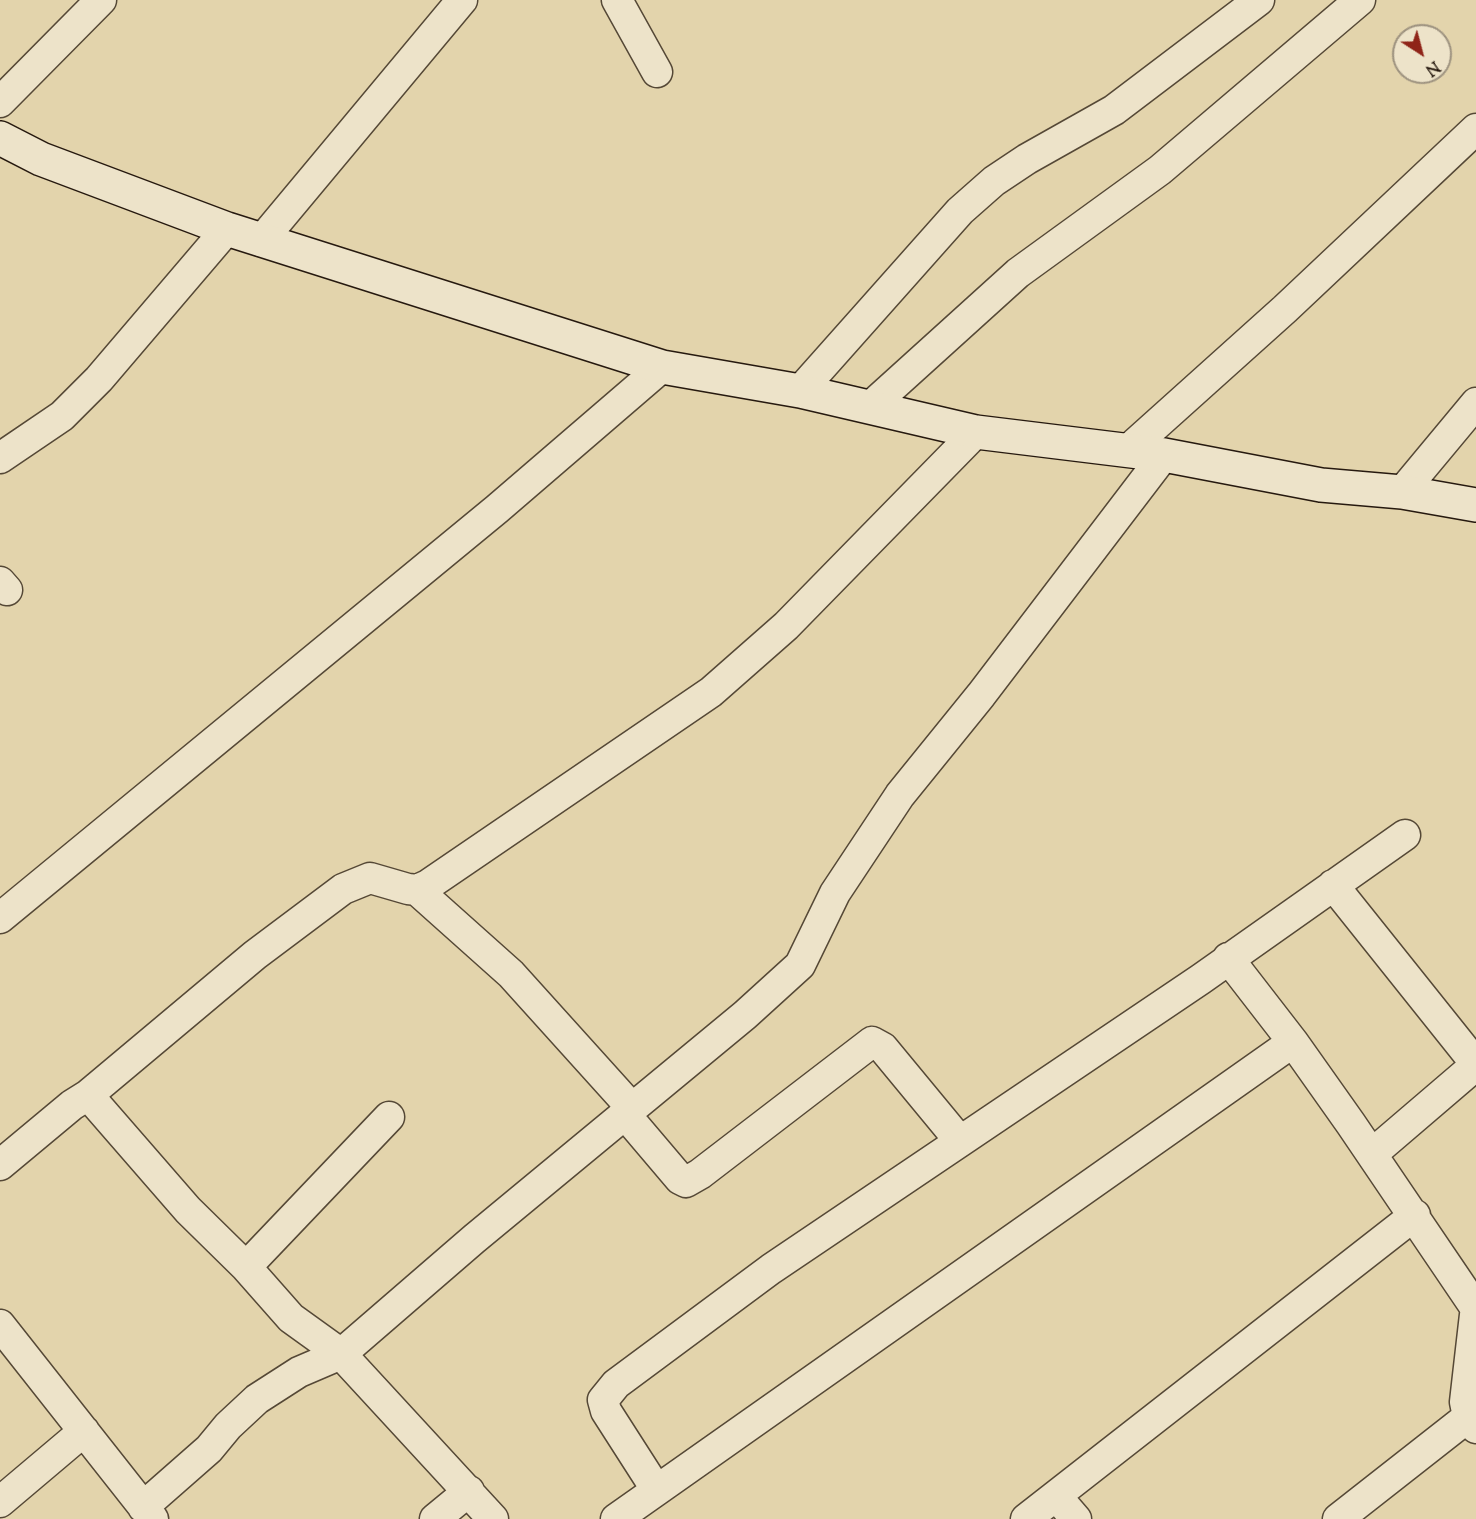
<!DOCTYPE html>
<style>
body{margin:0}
#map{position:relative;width:1476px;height:1519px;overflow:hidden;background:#e3d4ac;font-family:"Sorts Mill Goudy",serif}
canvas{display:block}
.north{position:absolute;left:1392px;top:24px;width:60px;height:60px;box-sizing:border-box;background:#ede3c9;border:2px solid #9d927f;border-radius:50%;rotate:144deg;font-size:16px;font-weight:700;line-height:24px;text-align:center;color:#26190f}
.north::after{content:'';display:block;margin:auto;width:21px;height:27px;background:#8f2418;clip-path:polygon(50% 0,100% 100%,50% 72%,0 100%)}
</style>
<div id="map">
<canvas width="1476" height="1519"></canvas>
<div class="north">N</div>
</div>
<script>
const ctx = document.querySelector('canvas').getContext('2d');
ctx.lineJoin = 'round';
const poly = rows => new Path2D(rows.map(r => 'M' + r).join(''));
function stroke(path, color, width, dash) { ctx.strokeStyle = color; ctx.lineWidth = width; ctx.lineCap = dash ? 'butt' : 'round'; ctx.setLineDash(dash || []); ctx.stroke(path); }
const street = poly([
 [617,0,657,72],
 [0,102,101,0],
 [261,241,462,0],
 [800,391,960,211,994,181,1027,159,1114,110,1259,0],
 [871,406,1018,273,1160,170,1360,0],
 [1128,450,1285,309,1476,129],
 [0,458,62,416,99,379,227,229],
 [1402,492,1476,403],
 [0,582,7,590],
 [1333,885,1476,1064],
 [417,890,511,974,631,1107],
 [0,918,497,509,662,367],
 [1228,958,1293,1042,1351,1124,1475,1307],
 [88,1095,255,955,343,889,370,878,408,889,417,890,428,885,711,692,786,626,976,432],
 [624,1113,680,1179,686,1182,700,1174,872,1042,883,1048,959,1140],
 [1372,1154,1476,1065],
 [0,1165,72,1105,88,1095,188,1210,246,1267,291,1318,341,1354,493,1519],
 [246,1267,389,1117],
 [1476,1306,1465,1402,1468,1417,1476,1428],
 [0,1325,153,1519],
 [656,1489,606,1411,603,1400,616,1384,771,1269,1201,979,1405,835],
 [1057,1497,1076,1519],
 [0,1502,84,1431],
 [143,1507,209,1449,228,1426,257,1399,299,1372,341,1354,474,1239,745,1015,800,965,835,893,900,795,981,695,1164,455],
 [435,1519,469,1491],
 [616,1519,1293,1042],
 [1026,1519,1415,1215],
 [1338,1519,1468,1417]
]);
const secondary = poly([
 [0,138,41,159,227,229,662,367,800,391,976,432,1164,455,1321,485,1402,492,1476,505]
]);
stroke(street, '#554836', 33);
stroke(secondary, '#26190f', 36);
stroke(street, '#ede3c9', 30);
stroke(secondary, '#ede3c9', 33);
</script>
